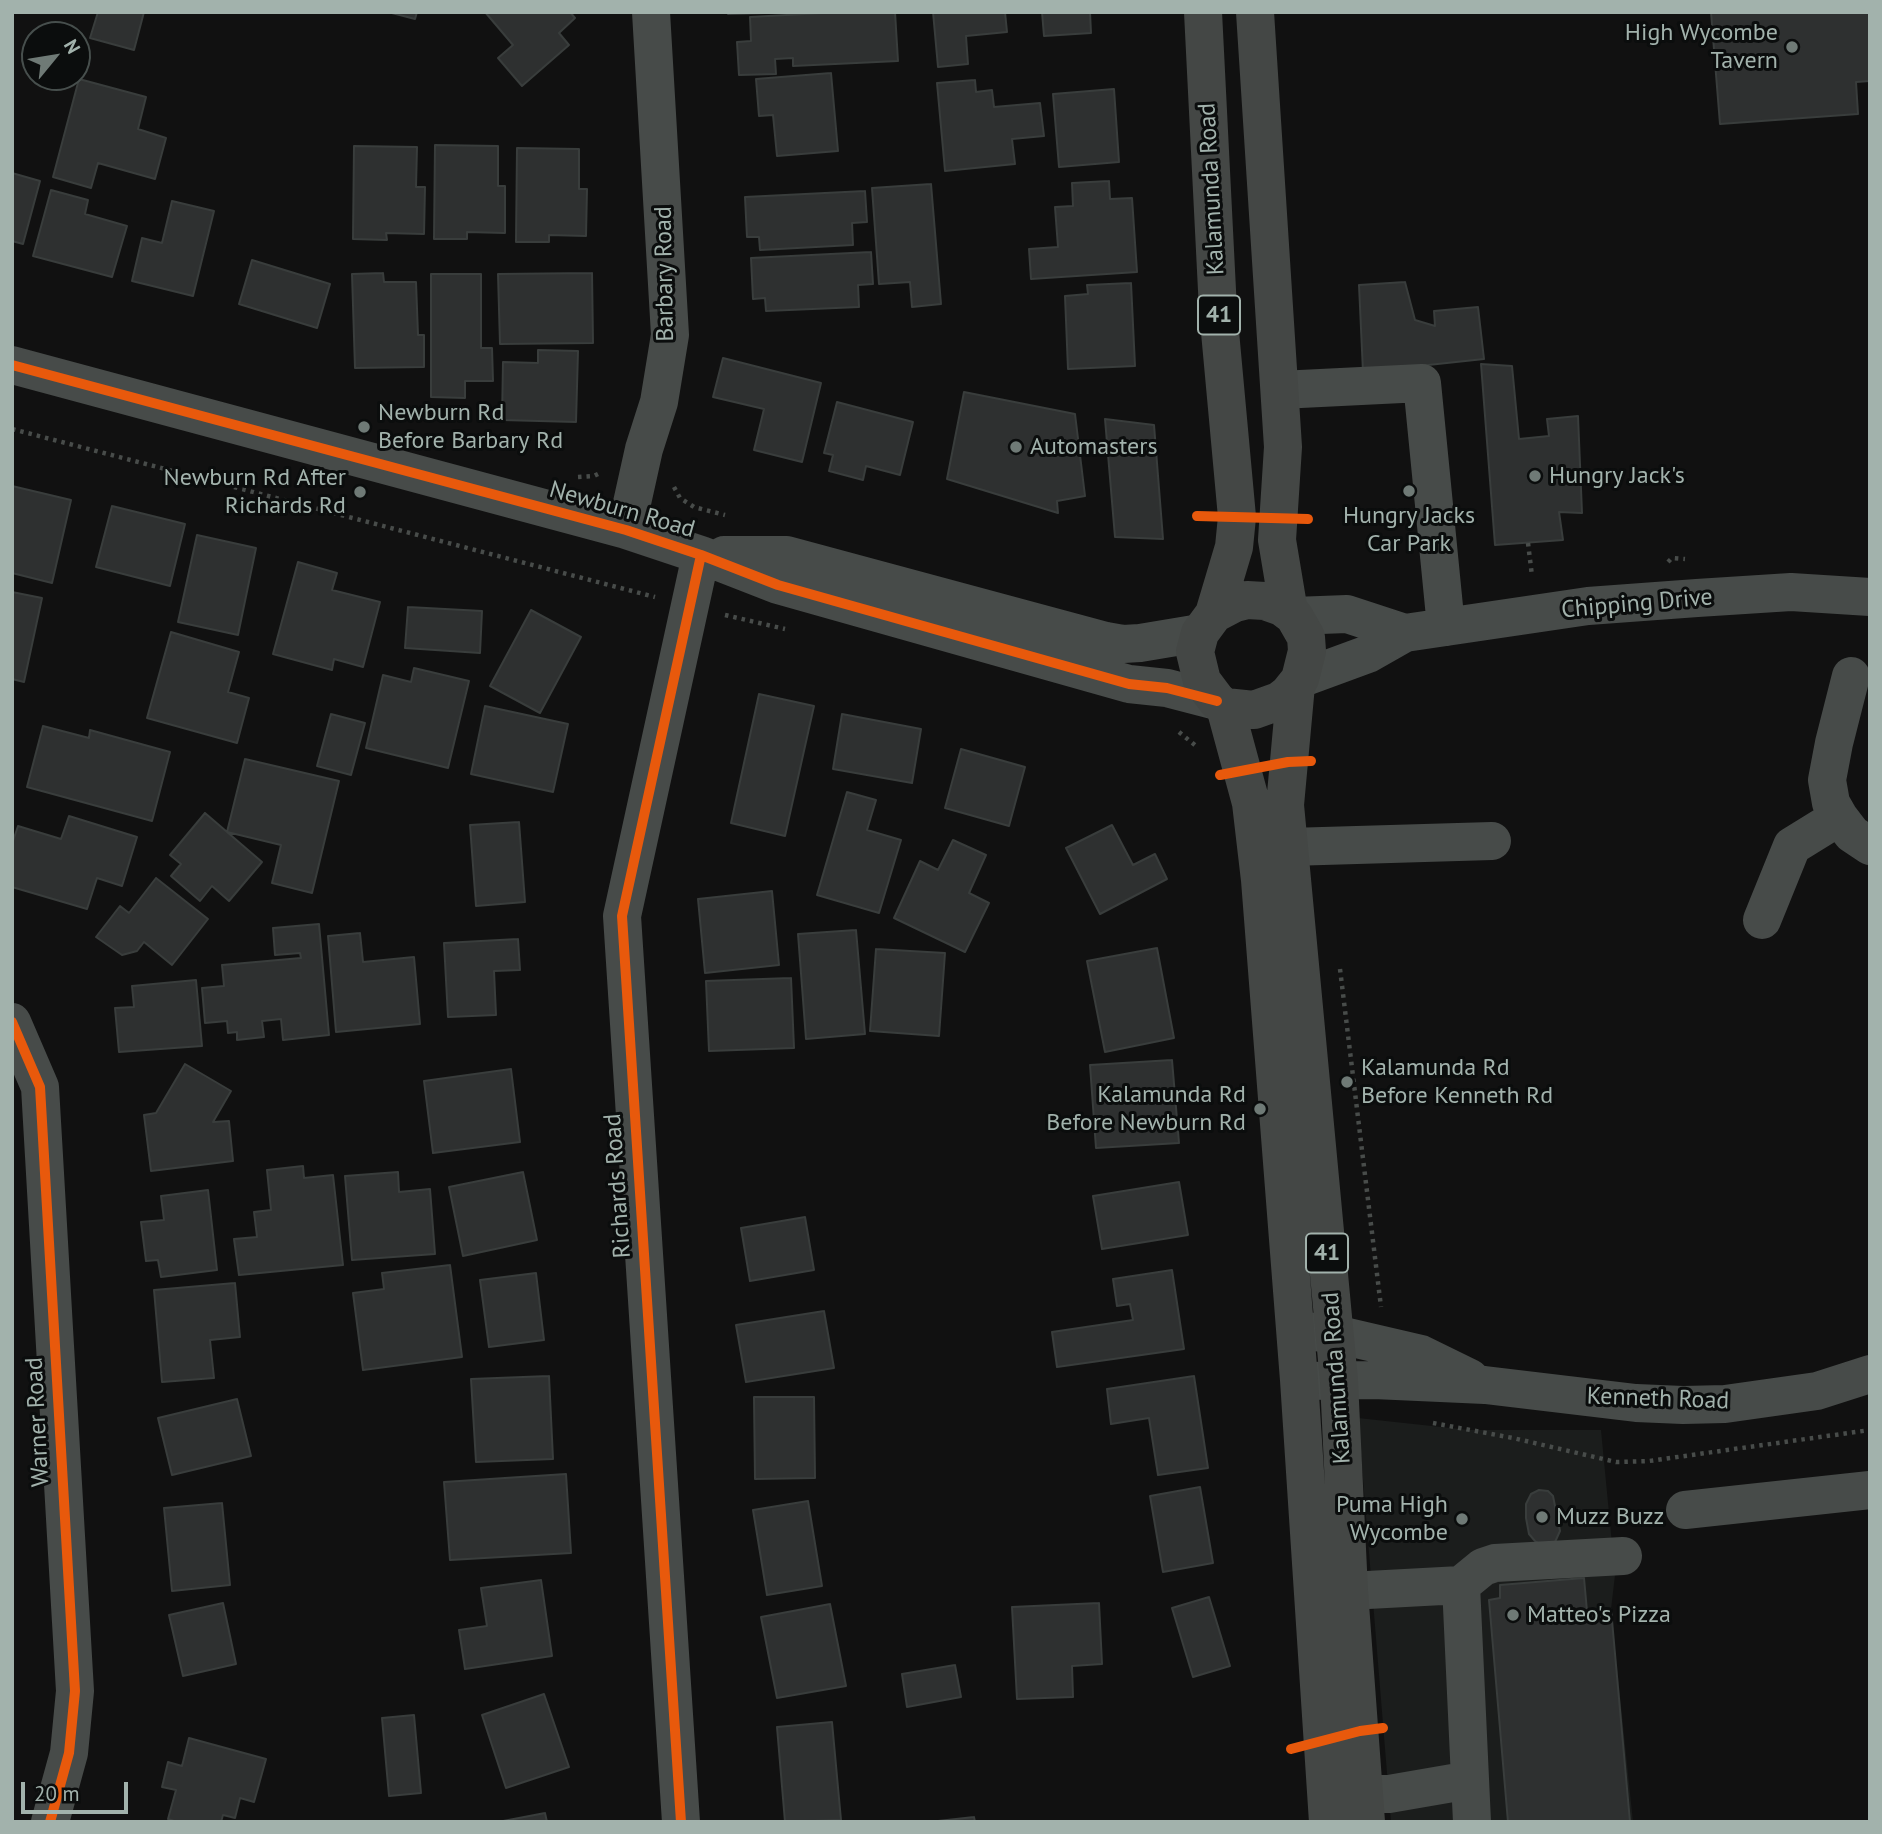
<!DOCTYPE html>
<style>
body{margin:0}
#map{position:relative;width:1882px;height:1834px;overflow:hidden;background:#111;font-family:"PT Sans",sans-serif}
canvas{display:block}
.frame{position:absolute;inset:0;border:14px solid #a2b2ac;pointer-events:none}
.north{position:absolute;left:21px;top:21px;width:70px;height:70px;box-sizing:border-box;background:#0b0d0d;border:2px solid #474f4d;border-radius:50%;rotate:60deg;font-size:19px;font-weight:700;line-height:28px;text-align:center;color:#a2b2ac}
.north::after{content:'';display:block;margin:auto;width:24px;height:32px;background:#6f7a76;clip-path:polygon(50% 0,100% 100%,50% 72%,0 100%)}
.scale{position:absolute;left:21px;top:1782px;width:107px;height:32px;box-sizing:border-box;border:4px solid #a2b2ac;border-top:0;padding-left:9px;font-size:21px;line-height:24px;white-space:nowrap;color:#a2b2ac;-webkit-text-stroke:5px #0b0d0d;paint-order:stroke}
</style>
<div id="map">
<canvas width="1882" height="1834"></canvas>
<div class="frame"></div>
<div class="north">N</div>
<div class="scale">20 m</div>
</div>
<script>
const ctx = document.querySelector('canvas').getContext('2d');
ctx.lineJoin = 'round';
function fill(path, color) { ctx.fillStyle = color; ctx.fill(path, 'evenodd'); }
const poly = rows => new Path2D(rows.map(r => 'M' + r).join(''));
function stroke(path, color, width, dash) { ctx.strokeStyle = color; ctx.lineWidth = width; ctx.lineCap = dash ? 'butt' : 'round'; ctx.setLineDash(dash || []); ctx.stroke(path); }
function drawText(font, color, halo, rows, align = 'center') {
  ctx.font = font + ' "PT Sans",sans-serif'; ctx.lineWidth = 6; ctx.setLineDash([]); ctx.textBaseline = 'middle'; ctx.strokeStyle = halo; ctx.fillStyle = color; for (const [text, x, y, turn = 0] of rows) {
    ctx.save(); ctx.translate(x, y); ctx.rotate((+turn || 0) * Math.PI / 180); ctx.textAlign = isNaN(turn) ? turn : align; if (halo) ctx.strokeText(text, 0, 0); ctx.fillText(text, 0, 0); ctx.restore();
  }
}
fill(poly([
 [1358,1418,1469,1430,1601,1430,1615,1575,1611,1609,1633,1822,1391,1822]
]), '#1b1d1c');
const building = poly([
 [98,12,144,12,134,50,90,38,98,12],
 [388,12,417,12,415,19,388,12],
 [485,12,570,12,575,18,559,33,569,45,522,86,498,58,513,45,485,12],
 [728,12,765,12,765,13,728,14,728,12],
 [841,12,895,12,898,61,793,66,793,58,775,59,776,74,739,75,737,42,751,41,750,17,841,12],
 [933,12,1005,12,1007,32,966,36,968,64,938,67,933,12],
 [1042,12,1090,12,1091,33,1044,36,1042,12],
 [1711,12,1870,12,1870,81,1856,82,1858,114,1720,124,1711,12],
 [831,73,838,151,777,156,773,115,759,116,756,79,831,73],
 [79,79,146,97,138,129,166,138,155,179,98,163,91,188,53,177,79,79],
 [975,80,976,92,992,90,994,107,1040,103,1044,136,1012,139,1015,164,945,171,937,83,975,80],
 [1114,89,1119,162,1059,167,1053,94,1114,89],
 [435,145,498,146,498,186,505,186,505,233,467,232,467,239,434,239,435,145],
 [354,146,417,147,416,187,425,187,424,234,386,233,387,240,353,239,354,146],
 [517,148,579,149,579,189,587,189,586,236,549,235,549,242,516,242,517,148],
 [12,173,40,181,23,244,12,241,12,173],
 [1109,181,1110,199,1132,198,1137,272,1031,279,1029,249,1058,247,1055,207,1073,206,1072,183,1109,181],
 [931,184,941,304,912,307,910,282,879,284,872,188,931,184],
 [51,190,88,200,85,214,127,226,112,277,33,256,51,190],
 [865,191,867,222,852,223,853,245,760,250,759,237,747,237,745,197,865,191],
 [172,201,214,211,193,296,132,281,142,238,162,243,172,201],
 [871,252,873,284,858,285,859,307,766,311,765,298,753,299,751,258,871,252],
 [252,260,330,284,317,328,239,304,252,260],
 [383,273,384,282,416,282,418,335,424,335,424,367,355,368,352,274,383,273],
 [592,273,593,343,500,344,498,274,592,273],
 [431,274,481,274,481,348,492,348,493,381,465,381,465,398,431,397,431,274],
 [1405,282,1415,320,1435,326,1434,311,1478,307,1484,359,1363,372,1359,285,1405,282],
 [1131,283,1135,366,1068,369,1065,296,1088,294,1087,285,1131,283],
 [538,350,578,351,576,422,502,420,503,362,538,363,538,350],
 [723,358,821,383,802,462,754,450,764,409,713,397,723,358],
 [1481,364,1512,366,1519,439,1549,436,1547,419,1578,416,1582,513,1559,512,1563,540,1495,545,1481,364],
 [964,392,1075,414,1085,496,1057,501,1058,513,947,479,964,392],
 [837,402,913,422,900,475,866,466,863,480,829,471,833,455,824,453,837,402],
 [1105,419,1154,425,1163,539,1115,537,1105,419],
 [12,486,71,500,52,583,12,573,12,486],
 [112,506,185,524,170,586,96,567,112,506],
 [197,535,256,548,238,635,178,622,197,535],
 [298,562,337,573,332,590,380,602,363,667,334,659,332,670,273,654,298,562],
 [12,592,42,598,24,682,12,679,12,592],
 [408,607,482,611,480,653,405,648,408,607],
 [531,610,581,637,540,713,490,686,531,610],
 [171,632,239,652,228,692,249,698,237,743,147,718,171,632],
 [414,668,469,681,448,768,366,748,383,675,411,682,414,668],
 [759,694,814,706,785,836,731,823,759,694],
 [485,706,568,724,553,792,471,774,485,706],
 [331,714,365,723,351,775,317,766,331,714],
 [842,714,921,729,912,783,833,769,842,714],
 [43,726,89,738,90,730,170,752,152,821,27,787,43,726],
 [961,749,1025,767,1009,826,945,808,961,749],
 [245,759,339,781,312,893,272,883,281,845,227,832,245,759],
 [847,792,876,800,867,830,901,840,879,913,817,895,847,792],
 [205,813,262,862,229,901,212,886,200,901,171,876,181,864,170,855,205,813],
 [69,816,137,837,122,886,97,878,87,909,12,887,12,844,18,826,61,839,69,816],
 [519,822,525,902,476,906,470,825,519,822],
 [1112,825,1133,865,1155,854,1167,879,1100,914,1066,848,1112,825],
 [953,840,986,855,969,893,989,903,965,952,894,918,920,861,938,870,953,840],
 [156,878,208,919,172,965,144,942,137,951,122,955,96,937,120,906,129,913,156,878],
 [772,891,779,965,705,973,698,899,772,891],
 [319,924,329,1035,283,1040,281,1019,262,1021,264,1037,237,1040,237,1032,228,1033,227,1021,205,1023,202,988,224,986,222,965,301,958,300,953,275,955,273,928,319,924],
 [856,930,865,1034,806,1039,798,934,856,930],
 [360,933,363,962,414,957,420,1024,336,1032,328,936,360,933],
 [518,939,520,970,494,971,496,1015,448,1017,444,943,518,939],
 [1157,948,1174,1038,1105,1052,1087,961,1157,948],
 [876,949,945,953,939,1036,870,1031,876,949],
 [791,978,794,1048,709,1051,706,981,791,978],
 [196,980,202,1046,119,1052,115,1008,134,1007,132,986,196,980],
 [1172,1060,1179,1143,1096,1148,1090,1065,1172,1060],
 [185,1064,231,1091,213,1122,229,1121,233,1161,151,1171,144,1115,156,1113,185,1064],
 [511,1069,520,1142,433,1153,424,1081,511,1069],
 [303,1166,304,1178,333,1175,343,1265,239,1275,234,1239,257,1237,254,1212,271,1210,267,1170,303,1166],
 [398,1172,399,1192,430,1189,435,1254,352,1260,345,1176,398,1172],
 [523,1172,537,1240,463,1256,449,1187,523,1172],
 [1179,1182,1188,1235,1102,1249,1093,1196,1179,1182],
 [208,1190,217,1270,161,1277,158,1260,146,1261,141,1222,164,1220,161,1196,208,1190],
 [805,1217,814,1270,750,1281,741,1228,805,1217],
 [450,1265,462,1357,363,1370,353,1293,384,1289,382,1273,450,1265],
 [1172,1270,1184,1349,1057,1367,1052,1332,1133,1320,1130,1304,1117,1306,1113,1279,1172,1270],
 [536,1273,544,1340,489,1347,480,1280,536,1273],
 [235,1283,240,1337,210,1340,214,1378,162,1382,154,1290,235,1283],
 [824,1311,834,1368,746,1382,736,1325,824,1311],
 [549,1376,553,1459,476,1462,471,1379,549,1376],
 [1194,1376,1208,1468,1158,1475,1149,1418,1111,1424,1107,1389,1194,1376],
 [754,1397,814,1397,815,1478,755,1479,754,1397],
 [237,1399,251,1456,172,1475,158,1418,237,1399],
 [566,1474,571,1553,450,1560,444,1482,566,1474],
 [1200,1487,1213,1563,1163,1572,1150,1496,1200,1487],
 [1539,1490,1548,1491,1553,1496,1560,1531,1555,1542,1542,1545,1535,1541,1529,1534,1526,1518,1526,1504,1531,1494,1539,1490],
 [808,1501,822,1586,767,1595,753,1510,808,1501],
 [222,1503,230,1585,172,1591,164,1508,222,1503],
 [1584,1578,1587,1611,1611,1609,1630,1822,1508,1822,1489,1600,1500,1598,1500,1585,1584,1578],
 [541,1580,552,1656,465,1669,459,1630,487,1626,481,1588,541,1580],
 [1209,1597,1230,1666,1193,1677,1172,1608,1209,1597],
 [223,1603,236,1664,183,1676,169,1615,223,1603],
 [1099,1603,1102,1664,1072,1666,1073,1697,1017,1699,1012,1607,1099,1603],
 [830,1604,846,1686,777,1698,761,1617,830,1604],
 [955,1665,961,1697,907,1707,902,1674,955,1665],
 [544,1694,569,1767,506,1788,482,1715,544,1694],
 [414,1715,421,1793,389,1796,382,1718,414,1715],
 [832,1722,841,1820,785,1822,777,1727,832,1722],
 [189,1738,266,1759,254,1802,240,1798,235,1818,223,1815,221,1822,177,1822,168,1819,176,1790,162,1787,168,1762,182,1766,189,1738],
 [545,1813,547,1822,498,1822,545,1813],
 [974,1817,975,1822,929,1822,974,1817]
]);
fill(building, '#2e3030');
stroke(building, '#393d3c', 2);
stroke(poly([
 [12,429,655,597],
 [578,477,594,476,600,473],
 [674,487,680,498,694,507,725,515],
 [1528,543,1532,576],
 [1668,562,1672,558,1685,559],
 [725,615,785,629],
 [1179,732,1196,746],
 [1340,969,1381,1307],
 [1433,1423,1513,1438,1616,1462,1649,1461,1870,1430]
]), '#484c4a', 4.5, [3.5, 5]);
stroke(poly([
 [12,365,626,530,701,555,778,585,1129,684,1167,688,1217,701],
 [1280,390,1422,383,1446,627],
 [626,530,644,449,659,402,670,335,651,12],
 [724,555,787,555,1106,641,1123,644,1140,643,1200,633],
 [1294,616,1347,614,1405,633],
 [1851,676,1834,743,1827,780,1831,803,1839,817,1852,834,1870,846],
 [1300,679,1368,654,1405,633,1588,606,1697,598,1791,592,1870,597],
 [1289,847,1492,841],
 [1762,920,1792,846,1839,817],
 [12,1022,40,1087,75,1691,69,1753,50,1822],
 [1304,1331,1335,1334,1421,1354,1470,1378],
 [1306,1381,1374,1380,1485,1385,1636,1403,1683,1405,1725,1404,1817,1391,1870,1374],
 [1685,1510,1870,1490],
 [1461,1585,1483,1567,1495,1563,1623,1556],
 [1349,1591,1461,1585,1472,1822],
 [1364,1794,1389,1794,1470,1780],
 [681,1822,622,916,701,555]
]), '#474b49', 38);
stroke(poly([
 [1203,12,1218,310,1237,517,1234,547,1214,614],
 [1255,12,1283,447,1277,540,1289,612],
 [1247,600,1265,601,1282,607,1294,616,1306,637,1307,651,1300,679,1288,694,1279,701,1254,710,1225,707,1217,701,1202,681,1195,652,1200,633,1214,614,1235,603,1247,600],
 [1296,685,1285,805,1339,1381,1349,1591,1366,1822],
 [1225,707,1251,803,1260,880,1299,1380,1328,1822]
]), '#444745', 38);
stroke(poly([
 [12,365,626,530,701,555,778,585,1129,684,1167,688,1217,701],
 [1197,516,1308,519],
 [1220,775,1288,762,1311,761],
 [12,1022,40,1087,75,1691,69,1753,50,1822],
 [1291,1749,1360,1731,1383,1728],
 [681,1822,622,916,701,555]
]), '#e8590c', 10);
for (const [x, y, r, color] of [
 [1792,47,7,"#6f7a76"],
 [364,427,7,"#6f7a76"],
 [1016,447,7,"#6f7a76"],
 [1535,476,7,"#6f7a76"],
 [1409,491,7,"#6f7a76"],
 [360,492,7,"#6f7a76"],
 [1347,1082,7,"#6f7a76"],
 [1260,1109,7,"#6f7a76"],
 [1542,1517,7,"#6f7a76"],
 [1462,1519,7,"#6f7a76"],
 [1513,1615,7,"#6f7a76"]
]) { const dot = new Path2D(); dot.arc(x, y, r, 0, 2 * Math.PI); ctx.fillStyle = color; ctx.fill(dot); stroke(dot, '#0b0d0d', 2.5); }
for (const [x, y, w] of [
 [1219,315,42],
 [1327,1253,42]
]) { const box = new Path2D(); box.roundRect(x - w / 2, y - 19.5, w, 39, 5); ctx.fillStyle = '#0b0d0d'; ctx.fill(box); stroke(box, '#a2b2ac', 2); }
drawText('bold 23px', '#a2b2ac', null, [
 ["41",1219,315],
 ["41",1327,1253]
]);
drawText('24px', '#a2b2ac', '#0b0d0d', [
 ["High Wycombe",1778,33,"right"],
 ["Tavern",1778,61,"right"],
 ["Newburn Rd",378,413],
 ["Before Barbary Rd",378,441],
 ["Automasters",1030,447],
 ["Hungry Jack's",1549,476],
 ["Newburn Rd After",346,478,"right"],
 ["Richards Rd",346,506,"right"],
 ["Hungry Jacks",1409,516,"center"],
 ["Car Park",1409,544,"center"],
 ["Kalamunda Rd",1361,1068],
 ["Before Kenneth Rd",1361,1096],
 ["Kalamunda Rd",1246,1095,"right"],
 ["Before Newburn Rd",1246,1123,"right"],
 ["Puma High",1448,1505,"right"],
 ["Wycombe",1448,1533,"right"],
 ["Muzz Buzz",1556,1517],
 ["Matteo's Pizza",1527,1615]
], 'left');
drawText('24px', '#a2b2ac', '#0b0d0d', [
 ["Kalamunda Road",1212,189,-93],
 ["Barbary Road",665,274,-91],
 ["Newburn Road",622,510,16],
 ["Chipping Drive",1637,604,-5],
 ["Richards Road",618,1186,-94],
 ["Kalamunda Road",1337,1378,-94],
 ["Kenneth Road",1658,1399,2],
 ["Warner Road",38,1422,-93]
]);
</script>
